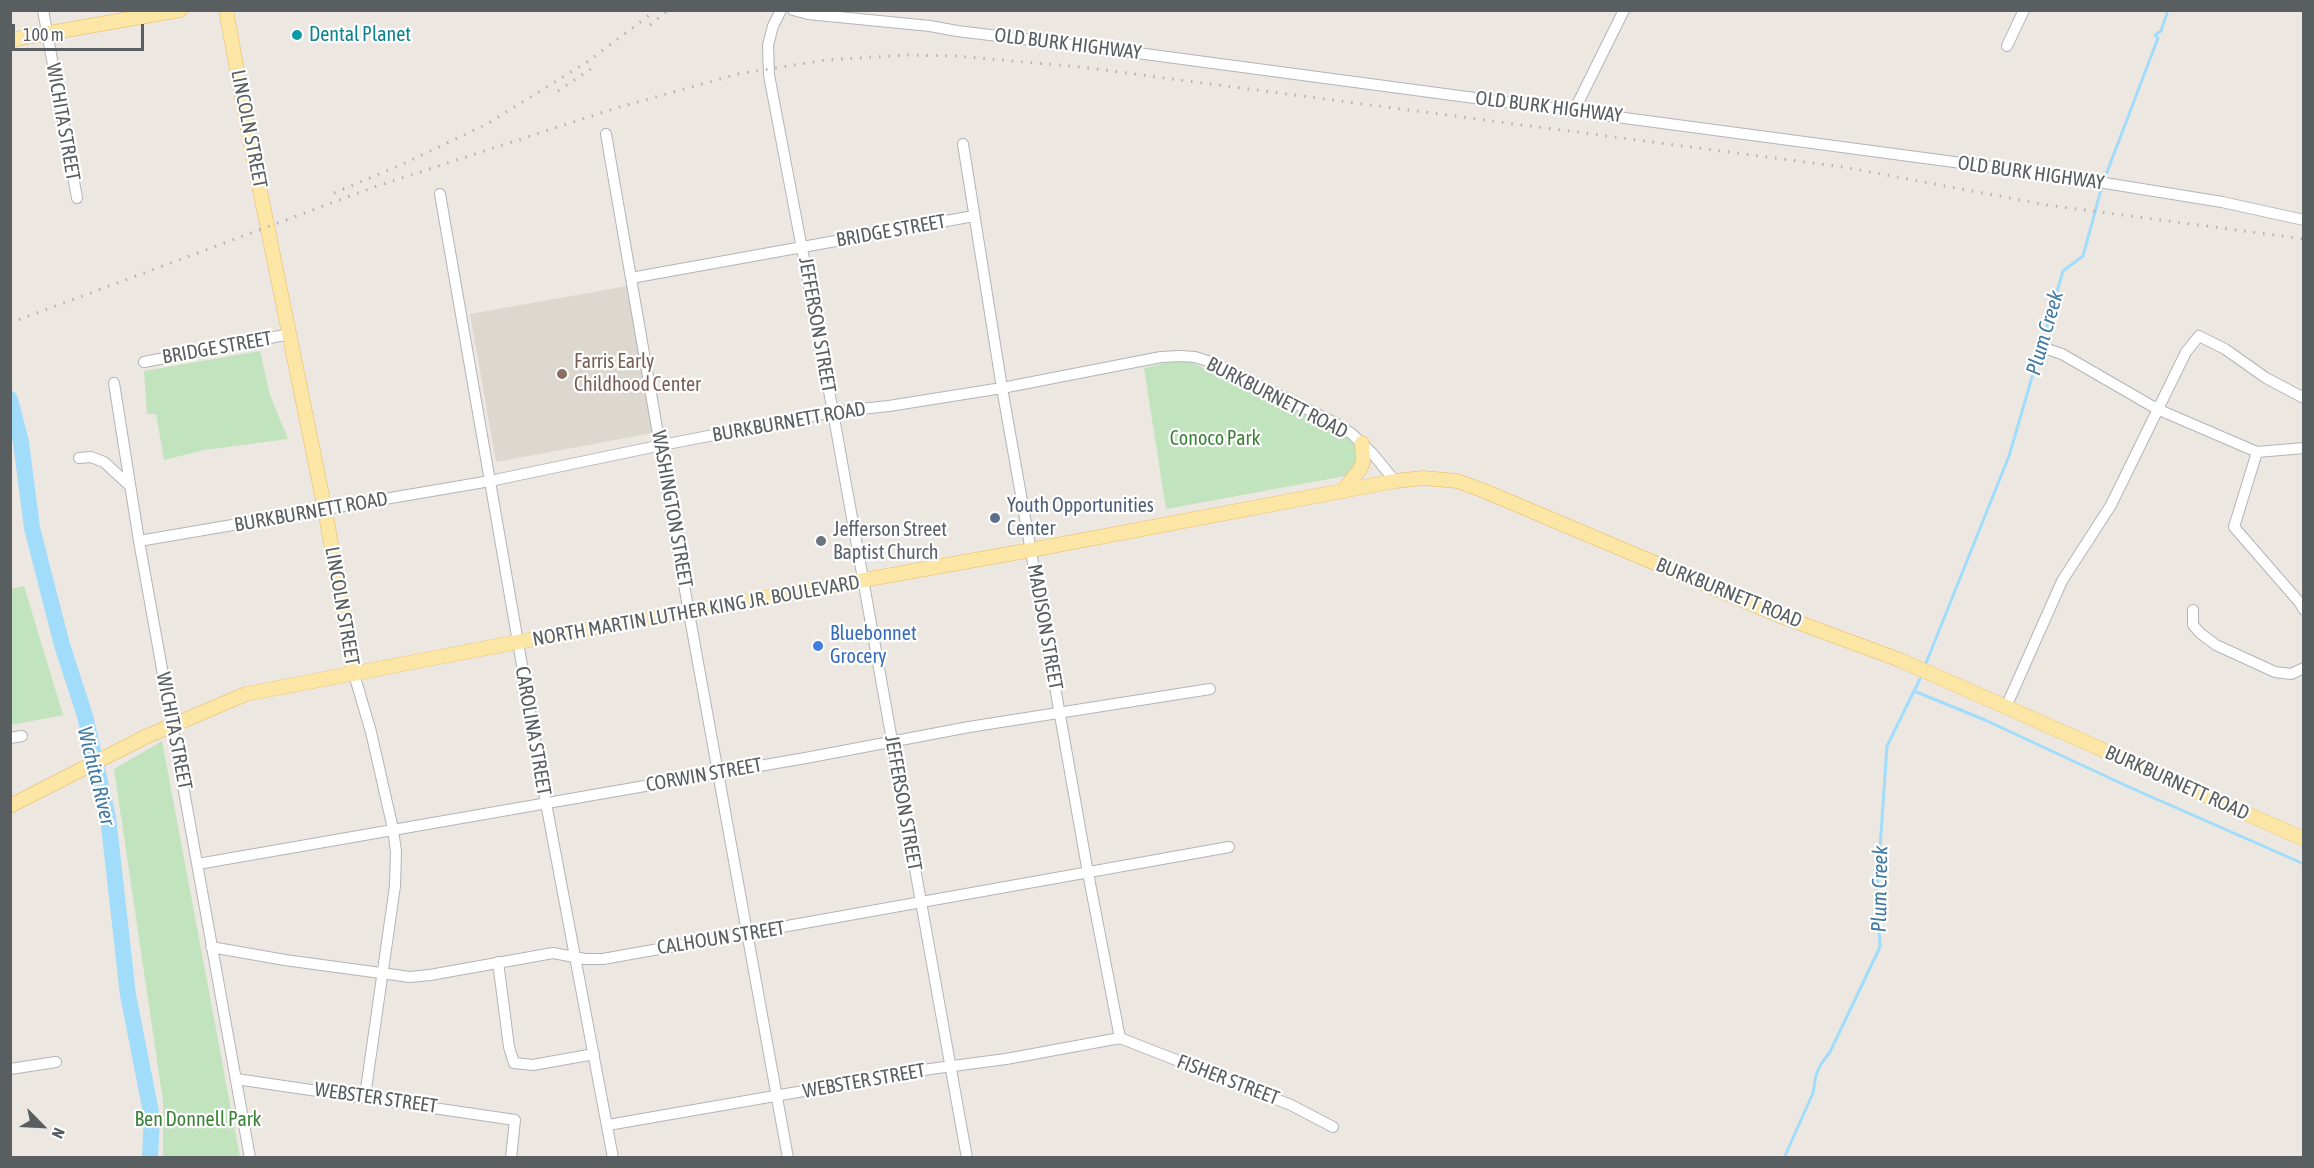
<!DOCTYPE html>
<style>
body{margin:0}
#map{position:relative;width:2314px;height:1168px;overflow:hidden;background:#ece8e1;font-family:"Asap Condensed",sans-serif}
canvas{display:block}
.frame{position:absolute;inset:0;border:12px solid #595e61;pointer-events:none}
.north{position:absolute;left:12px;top:1096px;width:60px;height:60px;-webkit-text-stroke:4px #fff;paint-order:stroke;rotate:114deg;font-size:16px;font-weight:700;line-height:24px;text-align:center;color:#595e61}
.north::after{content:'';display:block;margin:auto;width:21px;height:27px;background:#595e61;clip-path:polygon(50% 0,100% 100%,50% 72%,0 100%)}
.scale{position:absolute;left:12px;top:24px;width:132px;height:27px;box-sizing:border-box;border:3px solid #595e61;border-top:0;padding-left:8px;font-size:18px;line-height:21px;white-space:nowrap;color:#595e61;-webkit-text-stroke:4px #fff;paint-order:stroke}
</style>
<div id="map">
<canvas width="2314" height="1168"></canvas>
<div class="frame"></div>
<div class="north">N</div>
<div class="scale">100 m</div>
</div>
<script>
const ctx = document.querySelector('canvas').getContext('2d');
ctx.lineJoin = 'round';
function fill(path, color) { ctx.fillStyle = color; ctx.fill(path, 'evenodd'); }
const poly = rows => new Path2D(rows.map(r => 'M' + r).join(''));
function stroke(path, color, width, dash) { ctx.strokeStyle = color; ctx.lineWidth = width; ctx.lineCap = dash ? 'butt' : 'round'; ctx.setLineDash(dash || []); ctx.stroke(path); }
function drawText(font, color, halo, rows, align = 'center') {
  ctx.font = font + ' "Asap Condensed",sans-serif'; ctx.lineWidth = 4.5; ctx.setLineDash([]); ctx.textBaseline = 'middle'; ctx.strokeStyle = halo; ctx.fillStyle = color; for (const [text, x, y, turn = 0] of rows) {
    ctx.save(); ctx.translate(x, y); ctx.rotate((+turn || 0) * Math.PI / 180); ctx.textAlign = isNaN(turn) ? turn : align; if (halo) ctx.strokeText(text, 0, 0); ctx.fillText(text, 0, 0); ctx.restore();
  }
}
fill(poly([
 [627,286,653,433,496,462,470,314]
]), '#dcd7cf');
fill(poly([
 [260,351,270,395,288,439,204,450,164,460,156,414,147,414,144,371],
 [1169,362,1190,362,1201,367,1343,432,1351,439,1360,456,1351,475,1166,509,1144,368],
 [24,586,63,715,11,725,11,589],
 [162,741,240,1157,163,1157,163,1101,114,769]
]), '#c1e3be');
stroke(poly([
 [2104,180,2158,38,2155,35,2161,31,2168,10],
 [1926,663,2009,456,2063,271,2083,256,2102,186],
 [1914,691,1985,720,2129,787,2304,864],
 [1784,1158,1813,1093,1816,1075,1821,1064,1830,1052,1880,947,1877,892,1887,746,1920,679]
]), '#a1dcfb', 3);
stroke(poly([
 [10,399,21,442,32,528,62,645,85,716,108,817,128,995,152,1117,150,1158]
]), '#a1dcfb', 16);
const minor = poly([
 [43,10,77,198],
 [781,10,773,26,768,45,769,75,833,412,967,1158],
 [793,10,808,14,930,26,957,31,1145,54,2074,178,2222,202,2304,220],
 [2007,46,2024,10],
 [1574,111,1624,10],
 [606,134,689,613,788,1158],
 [963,144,1002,388,1088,873,1120,1038],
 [440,194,546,803,613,1158],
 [631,278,974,216],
 [2047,349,2062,354,2157,409,2257,452,2304,448],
 [144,362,290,334],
 [114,383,139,541,250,1158],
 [2257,452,2234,527,2300,603,2304,610],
 [79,458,91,457,104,462,129,485],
 [139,541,490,481,662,445,833,412,889,406,1002,388,1161,357,1180,356,1195,357,1214,363,1335,423,1352,434,1372,453,1395,481],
 [2193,610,2193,625,2200,633,2216,645,2275,672,2291,674,2304,668],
 [354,674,371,732,393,829,396,852,395,886,365,1096],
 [2006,707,2062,581,2111,505,2186,352,2199,336,2225,349,2266,378,2304,398],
 [10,738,22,736],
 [198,864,811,757,969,727,1210,689],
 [211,947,285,960,410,977,430,975,553,953,585,959,603,959,1229,847],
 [498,962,509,1047,514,1063,533,1065,594,1054],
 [1120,1038,1291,1105,1333,1127],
 [10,1069,56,1062],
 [236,1079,515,1120,511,1158],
 [608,1125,930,1069,1006,1059,1120,1038]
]);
const major = poly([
 [226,10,253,156,325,510,354,674],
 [10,40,180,10],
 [1343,491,1360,469,1363,462,1362,443],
 [10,806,145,737,246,694,518,642,1031,550,1395,481,1423,478,1457,481,1482,490,1778,615,1900,660,2304,839]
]);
stroke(minor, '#b2b4b8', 12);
stroke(major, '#ebb65b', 15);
stroke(minor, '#fff', 10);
stroke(major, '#fce6a6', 14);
stroke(poly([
 [650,25,668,10],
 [558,91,595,66],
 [334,193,403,164,487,124,590,60,656,10],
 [10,323,377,186,616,108,738,74,826,60,908,55,956,56,1081,67,1843,167,2047,205,2304,239]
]), '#b0b1b1', 3, [1.5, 8]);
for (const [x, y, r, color] of [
 [297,35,6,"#0f9aa8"],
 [562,374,6,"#8d6e63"],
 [995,518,6,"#5c6f8a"],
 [821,541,6,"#6b7280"],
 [818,646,6,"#3f7fe0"]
]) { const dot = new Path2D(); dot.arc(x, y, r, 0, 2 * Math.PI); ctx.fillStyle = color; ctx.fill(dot); stroke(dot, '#fff', 2); }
drawText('20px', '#0d838f', '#fff', [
 ["Dental Planet",309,35]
], 'left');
drawText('20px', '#595e61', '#fff', [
 ["OLD BURK HIGHWAY",1068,44,7],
 ["OLD BURK HIGHWAY",1549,107,7],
 ["WICHITA STREET",63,122,80],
 ["LINCOLN STREET",249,129,79],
 ["OLD BURK HIGHWAY",2031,173,8],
 ["BRIDGE STREET",891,231,-10],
 ["JEFFERSON STREET",817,325,80],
 ["BRIDGE STREET",217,348,-10],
 ["BURKBURNETT ROAD",1277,398,27],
 ["BURKBURNETT ROAD",789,422,-10],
 ["WASHINGTON STREET",672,509,80],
 ["BURKBURNETT ROAD",311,512,-10],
 ["BURKBURNETT ROAD",1729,593,22],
 ["LINCOLN STREET",342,606,80],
 ["NORTH MARTIN LUTHER KING JR. BOULEVARD",696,611,-10],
 ["MADISON STREET",1045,627,80],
 ["WICHITA STREET",174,731,79],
 ["CAROLINA STREET",533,731,80],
 ["CORWIN STREET",704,775,-10],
 ["BURKBURNETT ROAD",2177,783,24],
 ["JEFFERSON STREET",903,803,80],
 ["CALHOUN STREET",721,938,-9],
 ["FISHER STREET",1228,1080,21],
 ["WEBSTER STREET",864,1081,-10],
 ["WEBSTER STREET",376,1098,8]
]);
drawText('20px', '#785e54', '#fff', [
 ["Farris Early",574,362],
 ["Childhood Center",574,385]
], 'left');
drawText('20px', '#3b8238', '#fff', [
 ["Conoco Park",1215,439],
 ["Ben Donnell Park",198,1120]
]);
drawText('20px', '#4e5e75', '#fff', [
 ["Youth Opportunities",1007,506],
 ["Center",1007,529]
], 'left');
drawText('20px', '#5b616d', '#fff', [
 ["Jefferson Street",833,530],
 ["Baptist Church",833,553]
], 'left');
drawText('20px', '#366cbe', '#fff', [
 ["Bluebonnet",830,634],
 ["Grocery",830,657]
], 'left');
drawText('italic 21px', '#3e78a3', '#fff', [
 ["Plum Creek",2045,333,-74],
 ["Wichita River",96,776,76],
 ["Plum Creek",1880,889,-89]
]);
</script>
